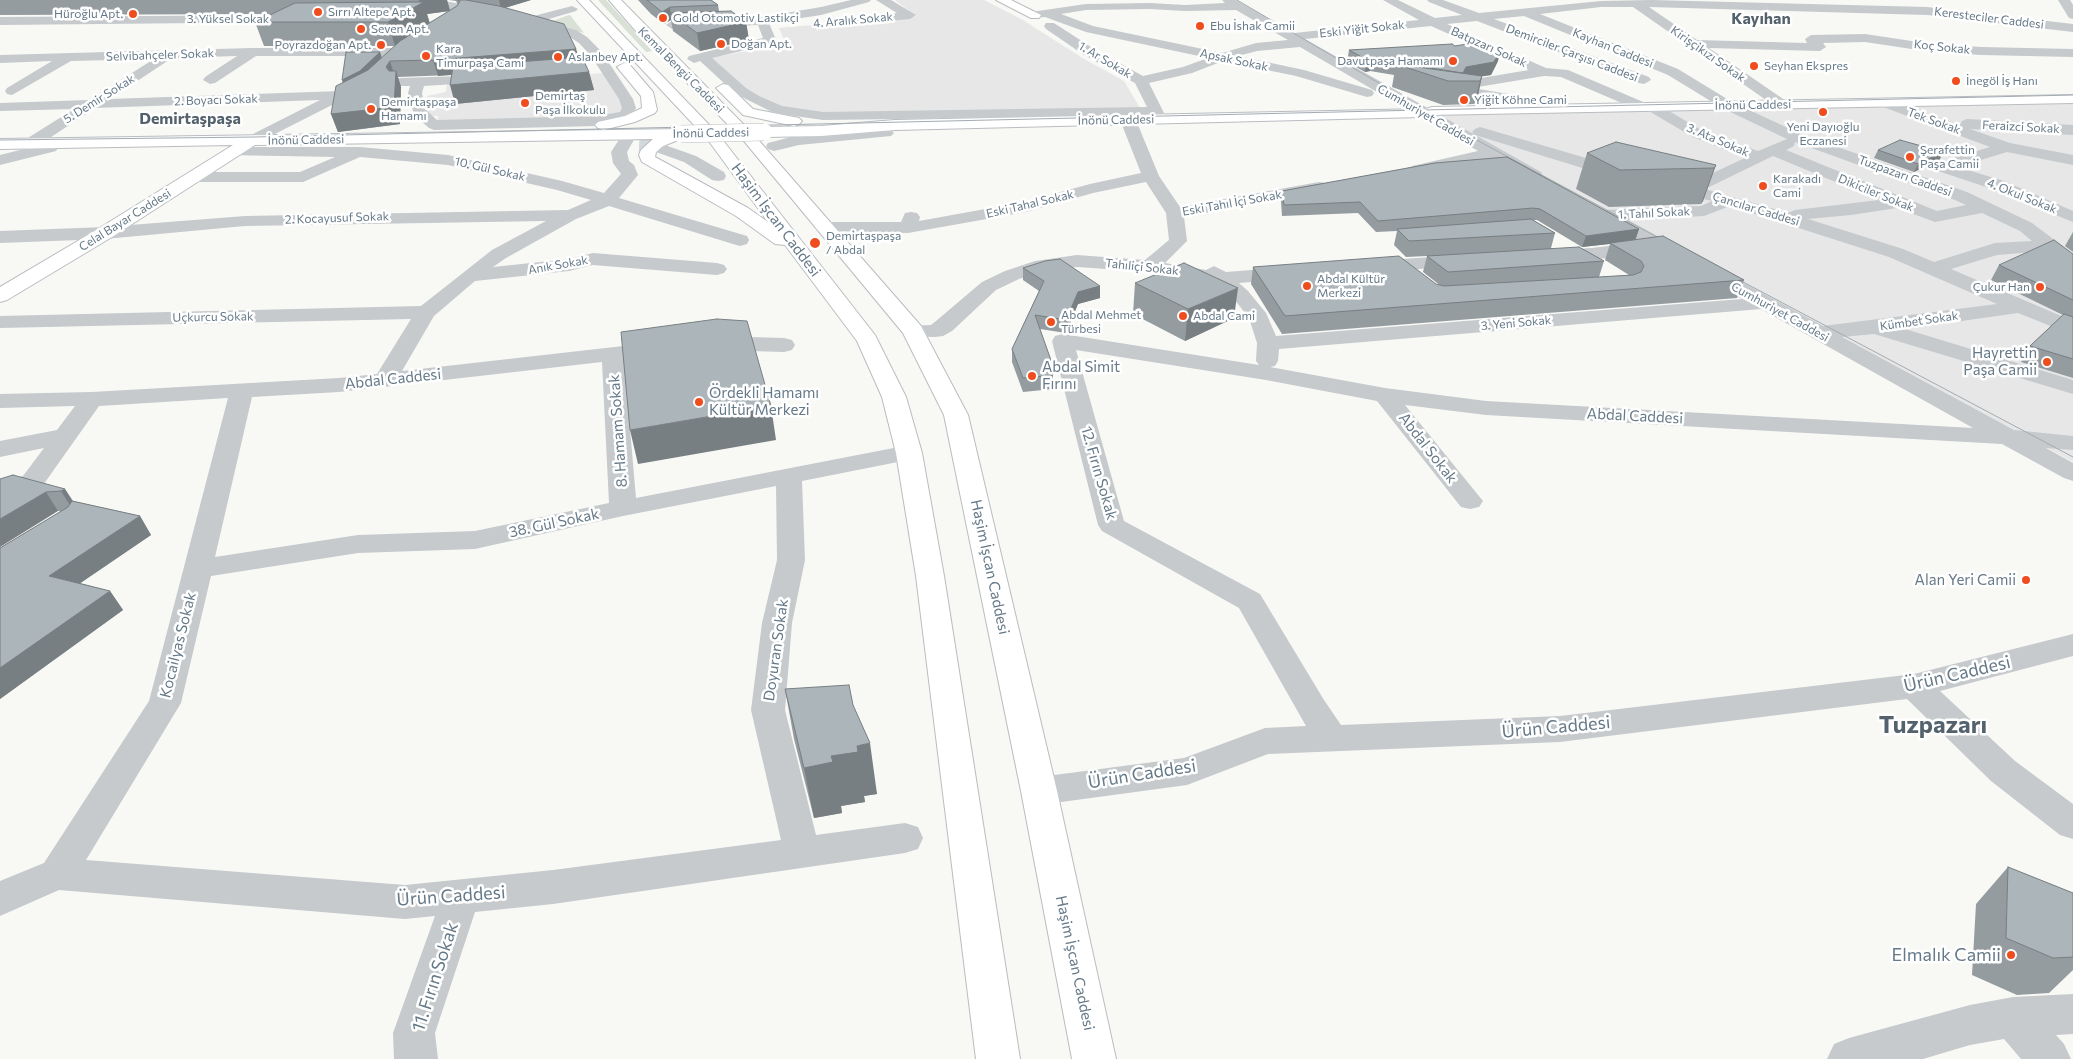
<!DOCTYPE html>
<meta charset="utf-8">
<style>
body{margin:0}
canvas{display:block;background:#f8f8f5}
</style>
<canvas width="2073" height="1059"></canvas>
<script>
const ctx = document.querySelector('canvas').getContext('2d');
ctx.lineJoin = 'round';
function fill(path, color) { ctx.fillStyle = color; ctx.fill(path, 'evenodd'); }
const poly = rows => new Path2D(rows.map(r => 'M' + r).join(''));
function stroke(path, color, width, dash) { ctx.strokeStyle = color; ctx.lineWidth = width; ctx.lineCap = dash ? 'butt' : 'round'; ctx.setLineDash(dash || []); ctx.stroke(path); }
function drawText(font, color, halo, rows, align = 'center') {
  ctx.font = font + ' Commissioner,sans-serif'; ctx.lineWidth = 5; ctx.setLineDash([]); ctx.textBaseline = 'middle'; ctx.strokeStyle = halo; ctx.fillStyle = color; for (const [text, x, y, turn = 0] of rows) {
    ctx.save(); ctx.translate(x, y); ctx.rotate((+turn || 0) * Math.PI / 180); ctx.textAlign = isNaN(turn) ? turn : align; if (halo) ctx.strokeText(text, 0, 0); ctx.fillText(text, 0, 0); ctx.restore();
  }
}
fill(poly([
 [895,0,984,0,1023,20,1084,59,1124,81,1140,108,874,116,783,110,760,100,708,58,786,44,779,28,916,16],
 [603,73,625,108,614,116,437,122,438,116,432,116,425,111,427,96,446,92,447,84],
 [2073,103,2073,462,1422,113]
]), '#e6e7e6');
fill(poly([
 [598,0,606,0,652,51,646,52],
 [570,15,584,33,545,24,566,16]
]), '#d9e0d6');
stroke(poly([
 [639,148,662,149]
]), '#d3d8da', 17, [17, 9]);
const major = poly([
 [577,0,589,0,718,134,875,335,906,397,922,453,944,576,1020,1059,976,1059,916,576,896,453,882,397,857,341,785,245,775,244,736,216,642,162,639,155,641,150,653,139,255,145,112,237,7,300,0,302,0,287,98,229,233,145,0,149,0,139,681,129,686,131,689,134,686,137,663,146,656,152,655,157,748,208,768,222,708,140,577,0],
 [609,0,621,0,754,135,921,326,968,415,1057,791,1116,1059,1072,1059,1021,791,944,415,903,333,744,141,634,29,609,0],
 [996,0,1011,0,1041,15,1039,18,1031,18,996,0],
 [624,63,629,64,653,92,657,110,655,113,635,122,603,130,598,128,595,125,598,122,625,116,642,108,641,96,617,67,624,63],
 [723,84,728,85,753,109,799,118,802,121,799,124,794,126,743,115,716,88,723,84],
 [2073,95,2073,103,1428,115,1422,117,895,130,821,136,764,137,759,135,756,132,759,129,764,127,821,126,895,120,1426,109,1432,107,2073,95]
]);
stroke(major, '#b9bdc1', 2);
fill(poly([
 [423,0,438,0,491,9,497,13,491,17,437,7,423,0],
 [851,0,871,0,869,2,821,15,769,23,776,40,774,43,712,58,746,88,759,96,782,106,823,112,1147,107,1135,83,1084,55,1046,29,1044,26,1046,23,1054,23,1094,49,1143,76,1183,67,1208,58,1086,32,1045,17,1031,18,1029,15,1031,12,1086,4,1150,3,1185,5,1225,3,1222,0,1236,0,1294,33,1419,20,1383,0,1398,0,1435,18,1462,15,1429,2,1427,0,1443,0,1479,13,1601,1,1652,0,1927,7,2073,24,2073,32,1927,15,1649,7,1697,40,1807,43,1805,39,1811,35,1865,34,1925,43,1981,47,2073,49,2073,57,1981,55,1925,51,1865,42,1823,43,1826,47,1820,51,1709,48,1786,101,1788,104,1786,107,1781,108,1776,107,1633,7,1601,7,1540,14,1678,69,1732,102,1803,135,1967,192,2032,223,2073,254,2073,269,2066,267,2045,251,1997,255,1951,269,2073,321,2073,335,2018,313,1905,329,2073,380,2073,394,1874,334,1842,337,2014,430,2073,436,2073,450,2046,448,2073,463,2073,481,2064,478,2002,444,1486,415,1405,405,1483,501,1479,507,1470,509,1461,507,1377,401,1266,380,1076,350,1124,521,1260,594,1324,700,1341,725,1560,716,1914,674,2073,634,2073,656,1940,691,2015,761,2073,804,2073,839,2060,835,1991,781,1907,699,1560,742,1268,754,1187,785,1039,805,1026,801,1021,791,1026,781,1039,777,1184,758,1265,728,1306,726,1239,608,1102,531,1098,525,1052,341,1055,336,1063,334,1259,365,1256,361,1257,343,1249,318,1234,299,1215,283,1150,272,1077,267,1045,271,1019,279,996,290,952,331,943,336,935,337,905,336,902,331,905,326,931,325,936,321,982,282,1005,271,1035,261,1077,255,1145,260,1169,240,1166,213,1146,182,1093,193,1026,212,908,233,817,231,814,227,817,223,823,222,901,222,905,213,911,212,917,213,920,217,919,221,1024,202,1090,184,1141,173,1120,120,1127,116,823,120,774,113,736,94,700,61,694,63,687,59,689,56,763,38,758,25,672,29,666,25,672,21,762,17,821,7,851,0],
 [1150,9,1185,11,1236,10,1288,40,1256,43,1222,53,1093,26,1061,14,1086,10,1150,9],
 [1524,16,1668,75,1722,108,1787,139,1758,151,1703,131,1657,104,1648,104,1568,70,1546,68,1447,24,1477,21,1639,83,1644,84,1651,80,1649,77,1494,19,1524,16],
 [1431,26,1529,70,1469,80,1464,81,1462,84,1464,86,1442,83,1437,84,1435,87,1437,90,1571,112,1576,111,1578,108,1576,105,1571,104,1472,88,1544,76,1561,77,1638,110,1647,110,1693,137,1745,158,1687,185,1670,181,1664,182,1661,186,1664,190,1712,201,1701,206,1605,210,1599,211,1596,215,1599,219,1640,242,1592,248,1554,250,1547,252,1544,256,1547,260,1554,262,1592,260,1643,253,1650,251,1652,248,1742,299,1276,336,1266,313,1248,291,1239,283,1289,279,1296,277,1299,273,1296,269,1289,267,1226,272,1214,266,1206,270,1165,263,1187,241,1184,217,1319,192,1325,191,1328,187,1325,183,1319,182,1180,207,1159,176,1136,120,1129,116,1151,115,1155,122,1160,123,1165,122,1167,119,1149,83,1192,73,1223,61,1296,76,1367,97,1372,96,1374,93,1372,90,1304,70,1238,56,1257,51,1300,47,1478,151,1412,166,1410,170,1412,174,1418,175,1450,168,1470,161,1491,158,1529,180,1541,180,1543,176,1541,172,1305,39,1431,26],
 [1795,142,1955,200,1966,205,1937,211,1786,150,1794,146,1795,142],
 [1773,156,1879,200,1795,210,1788,213,1705,189,1773,156],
 [1730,206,1889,257,1997,304,1823,326,1628,220,1704,216,1730,206],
 [1897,208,1935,222,1982,213,2020,231,2032,241,1995,243,1934,262,1903,249,1808,219,1851,215,1897,208],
 [1761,309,1973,428,1486,401,1385,388,1270,367,1275,366,1278,361,1279,349,1761,309],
 [876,0,891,0,916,15,910,19,831,26,825,22,831,18,897,13,876,0],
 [2058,0,2070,0,2073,5,2073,19,2069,18,2058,0],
 [572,6,578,9,576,11,542,21,576,30,587,37,601,51,633,99,636,108,630,118,597,126,434,130,429,128,414,115,408,93,410,86,400,86,393,82,400,78,492,75,494,78,487,82,424,86,422,93,425,109,437,120,597,116,620,112,622,108,619,99,591,56,579,43,568,36,527,25,524,21,526,18,572,6],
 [298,15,304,19,302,22,0,25,0,17,298,15],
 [252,48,399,48,405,52,399,56,256,56,215,83,210,84,203,80,205,77,237,56,172,58,110,99,341,91,346,92,348,95,346,98,340,99,338,102,249,147,243,145,241,142,243,139,320,100,95,108,36,147,50,143,56,145,58,148,56,151,0,165,0,155,28,148,23,147,21,144,23,141,74,109,0,111,0,103,89,100,154,59,71,61,12,95,7,94,5,91,7,88,52,61,0,63,0,55,252,48],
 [1883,98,1960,125,1962,121,1967,119,2073,125,2073,135,1970,129,2010,143,2073,155,2073,165,2007,152,1958,167,2004,181,2073,211,2073,222,1992,189,1935,170,1933,167,1935,164,1990,147,1878,105,1876,102,1878,99,1883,98],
 [1480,127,1627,170,1629,174,1627,178,1621,179,1615,178,1475,135,1472,132,1475,129,1480,127],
 [886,128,891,130,894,133,891,136,799,145,774,151,768,149,766,146,768,143,799,135,886,128],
 [627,133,632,135,635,138,627,152,629,161,634,165,638,175,619,198,747,236,749,240,747,244,740,246,733,244,609,206,576,219,506,258,493,267,569,259,593,253,717,263,724,265,727,269,724,273,717,275,593,265,569,271,475,281,434,316,402,371,659,342,667,344,670,349,667,354,624,360,636,498,909,445,918,448,922,453,918,458,802,481,805,560,792,623,785,710,816,835,905,823,918,827,923,838,918,849,905,853,553,904,475,912,435,1033,438,1059,394,1059,393,1033,435,916,405,919,59,890,0,916,0,881,44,863,149,701,228,398,99,406,41,488,0,499,0,483,23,476,44,448,0,457,0,441,57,430,75,406,0,408,0,394,92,392,339,378,377,374,411,319,0,328,0,316,421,306,492,250,546,221,245,226,105,239,0,243,0,231,105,227,245,216,568,210,591,200,557,190,448,165,360,157,303,182,193,182,187,181,185,177,187,173,193,172,300,172,335,157,226,155,224,152,226,149,232,147,360,147,448,155,562,181,604,193,621,174,613,163,611,152,622,135,627,133],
 [602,362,609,503,475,531,358,535,215,557,252,397,339,392,602,362],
 [776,486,777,560,762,623,751,710,781,840,553,870,405,885,86,860,181,703,211,576,358,553,475,549,623,516,776,486],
 [662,144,696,156,724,172,726,176,724,180,718,181,712,180,684,162,656,152,654,149,656,146,662,144],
 [1461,255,1468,257,1471,261,1468,265,1372,273,1365,271,1362,267,1365,263,1372,261,1461,255],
 [716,336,784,338,792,340,795,345,792,350,784,352,716,350,708,348,705,343,708,338,716,336],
 [2073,994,2073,1034,2056,1035,2064,1044,2071,1059,2021,1059,2004,1039,1970,1045,1923,1059,1827,1059,1834,1044,1849,1038,1970,1005,2013,997,2073,994]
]), '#c6cacd');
fill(major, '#fff');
stroke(poly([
 [1237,0,1471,137,1670,244],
 [0,140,255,137,2073,95],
 [1730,275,2073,457]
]), '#a4abb1', 1);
const majorBridge = poly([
 [681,134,764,132]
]);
stroke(majorBridge, '#b9bdc1', 18, []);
stroke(majorBridge, '#fff', 17);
fill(poly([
 [0,0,447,0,450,10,458,5,456,1,449,0,531,0,505,8,576,49,579,58,589,72,594,90,455,104,451,75,398,77,401,87,400,124,338,132,331,114,343,83,380,52,382,58,395,46,264,46,255,22,271,14,0,15],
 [449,11,430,23,427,14],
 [638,0,711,0,718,5,719,11,746,22,749,40,700,51,673,31,671,20,664,24,651,14],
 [1455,46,1498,61,1491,75,1482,76,1477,100,1474,104,1443,105,1392,87,1394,75,1370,71,1365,72,1347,62,1349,50],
 [1878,150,1940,159,1914,172,1874,158],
 [1587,153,1716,165,1703,201,1701,204,1609,207,1576,189],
 [1435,163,1639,229,1635,240,1744,280,1737,298,1282,334,1251,284,1253,267,1436,284,1441,286,1423,272,1427,256,1406,257,1394,245,1397,231,1376,232,1358,213,1282,216,1281,201,1282,191],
 [1533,220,1537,220,1582,247,1610,244,1605,260,1629,275,1599,277,1604,261,1551,248,1555,233],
 [2073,232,2073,252,2065,246],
 [2073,254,2073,378,2021,362,2030,346,2063,315,1991,280,1999,265],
 [1023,268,1100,286,1100,298,1078,304,1066,333,1040,329,1053,366,1053,389,1023,392,1012,362,1012,349,1039,291,1023,280],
 [1135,283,1234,318,1185,341,1133,314],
 [0,479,65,489,73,501,140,516,151,535,80,583,110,591,123,610,0,699,0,548,62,511,58,511],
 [785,689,853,705,877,794,864,796,865,802,841,806,842,813,814,818,794,739],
 [2008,867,2073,893,2073,970,2049,993,2017,995,1972,975,1976,904]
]), '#949ca0');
fill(poly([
 [419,0,447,0,450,11,427,14,430,25,395,46,388,22,420,4],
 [499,0,531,0,501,9],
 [670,7,671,20,664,24,662,12],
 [746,22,749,40,700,51,697,33],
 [576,49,580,64,438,76,433,60],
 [1501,49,1498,61,1491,75,1464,79,1463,73,1466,67],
 [380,52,382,58,362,77,344,87,342,80],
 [1372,59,1370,71,1365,72,1367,60],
 [390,61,395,77,386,67],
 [396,71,401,87,400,124,338,132,331,114],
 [589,72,594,90,455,104,450,85],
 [1482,76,1477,100,1474,104,1480,81],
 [1943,152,1940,159,1914,172,1918,164],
 [1716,165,1703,201,1701,204,1714,168],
 [1639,229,1635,241,1582,247,1586,236],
 [1100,286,1100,298,1078,304,1066,333,1066,320,1078,292],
 [1238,288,1234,318,1185,341,1188,309],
 [771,406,776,440,638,464,630,430],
 [65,489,77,508,73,510,61,491],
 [46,492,58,511,0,547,0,519],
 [140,516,151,535,63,595,49,576],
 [110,591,123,610,0,699,0,668],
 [870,743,877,794,864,796,865,802,841,806,842,813,814,818,804,768,857,746]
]), '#787f82');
const building = poly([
 [458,0,466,0,499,6,564,24,576,49,433,60,390,61,386,67,389,71,396,71,394,107,331,114,336,86,368,70,400,41,457,6,460,1,458,0],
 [647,0,711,0,718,5,670,7,662,12,647,0],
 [424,2,388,22,255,22,295,3,424,2],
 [731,11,746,22,697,33,670,13,731,11],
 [1452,44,1455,46,1467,44,1501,49,1494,62,1466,67,1463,73,1372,59,1367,60,1349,50,1452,44],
 [346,52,380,52,360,71,342,80,346,52],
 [582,57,589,72,450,85,453,67,582,57],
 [1396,64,1482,76,1480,81,1448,81,1396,64],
 [1900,140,1943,152,1918,164,1878,150,1900,140],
 [1616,142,1716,165,1714,168,1620,170,1587,153,1616,142],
 [1507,157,1639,229,1586,236,1540,209,1533,208,1378,221,1360,202,1284,205,1282,191,1435,163,1507,157],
 [1531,219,1555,233,1409,241,1397,229,1531,219],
 [1663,236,1744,280,1285,316,1253,267,1399,256,1436,284,1444,286,1633,275,1641,272,1644,266,1641,261,1610,243,1663,236],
 [2054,240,2073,254,2073,300,1999,265,2054,240],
 [1579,247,1604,261,1448,272,1427,256,1579,247],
 [1060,259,1100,286,1078,292,1066,320,1035,315,1053,366,1049,366,1053,375,1023,378,1012,349,1044,281,1023,268,1045,261,1060,259],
 [1184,263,1238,288,1188,309,1135,283,1184,263],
 [2064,314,2073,317,2073,359,2030,346,2064,314],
 [717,319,747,321,771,406,630,430,621,332,717,319],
 [13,475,65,489,61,491,46,492,0,519,0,479,13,475],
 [72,501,140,516,49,576,110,591,0,668,0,548,68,507,72,501],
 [849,685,853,705,870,743,857,746,858,752,831,756,833,762,804,768,785,689,849,685],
 [2008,867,2073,893,2073,957,2053,958,2006,938,2008,867]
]);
fill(building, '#acb5ba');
stroke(building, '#787f82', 1);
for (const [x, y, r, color] of [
 [318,12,5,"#ef4d1e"],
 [133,14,5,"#ef4d1e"],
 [663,18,5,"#ef4d1e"],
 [1200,26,5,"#ef4d1e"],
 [361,29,5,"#ef4d1e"],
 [721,44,5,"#ef4d1e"],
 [381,45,5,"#ef4d1e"],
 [426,56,5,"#ef4d1e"],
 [558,57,5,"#ef4d1e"],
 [1453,61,5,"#ef4d1e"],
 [1754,66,5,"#ef4d1e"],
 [1956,81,5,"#ef4d1e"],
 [1464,100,5,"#ef4d1e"],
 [525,103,5,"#ef4d1e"],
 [371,109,5,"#ef4d1e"],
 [1823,112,5,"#ef4d1e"],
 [1910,157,5,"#ef4d1e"],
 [1763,186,5,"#ef4d1e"],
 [815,243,6,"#ef4d1e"],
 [1307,286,5,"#ef4d1e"],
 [2040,287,5,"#ef4d1e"],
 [1183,316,5,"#ef4d1e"],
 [1051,322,5,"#ef4d1e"],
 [2047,362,5,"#ef4d1e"],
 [1032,376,5,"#ef4d1e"],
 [699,402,5,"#ef4d1e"],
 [2026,580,5,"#ef4d1e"],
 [2011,955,5,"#ef4d1e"]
]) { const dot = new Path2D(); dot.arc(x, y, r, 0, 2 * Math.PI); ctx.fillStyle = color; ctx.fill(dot); stroke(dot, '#fff', 2); }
drawText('12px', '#657988', '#fff', [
 ["Sırrı Altepe Apt.",328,12],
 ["Hüroğlu Apt.",123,14,"right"],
 ["Gold Otomotiv Lastikçi",673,18],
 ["Ebu İshak Camii",1210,26],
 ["Seven Apt.",371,29],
 ["Doğan Apt.",731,44],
 ["Poyrazdoğan Apt.",371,45,"right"],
 ["Kara",436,49],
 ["Timurpaşa Cami",436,63],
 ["Aslanbey Apt.",568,57],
 ["Davutpaşa Hamamı",1443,61,"right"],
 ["Seyhan Ekspres",1764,66],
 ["İnegöl İş Hanı",1966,81],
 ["Demirtaş",535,96],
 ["Paşa İlkokulu",535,110],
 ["Yiğit Köhne Cami",1474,100],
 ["Demirtaşpaşa",381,102],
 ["Hamamı",381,116],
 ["Yeni Dayıoğlu",1823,127,"center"],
 ["Eczanesi",1823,141,"center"],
 ["Şerafettin",1920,150],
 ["Paşa Camii",1920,164],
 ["Karakadı",1773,179],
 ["Cami",1773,193],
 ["Demirtaşpaşa",826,236],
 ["/ Abdal",826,250],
 ["Abdal Kültür",1317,279],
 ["Merkezi",1317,293],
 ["Çukur Han",2030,287,"right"],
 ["Abdal Mehmet",1061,315],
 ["Türbesi",1061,329],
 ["Abdal Cami",1193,316]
], 'left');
drawText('12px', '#657988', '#fff', [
 ["Keresteciler Caddesi",1989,18,7],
 ["3. Yüksel Sokak",228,19],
 ["4. Aralık Sokak",853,20,-5],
 ["Eski Yiğit Sokak",1362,29,-6],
 ["Batpzarı Sokak",1489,47,24],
 ["Koç Sokak",1942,47,6],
 ["Kayhan Caddesi",1613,48,22],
 ["Demirciler Çarşısı Caddesi",1572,53,21],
 ["Kirişçikızı Sokak",1708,54,35],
 ["Selvibahçeler Sokak",160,55,-2],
 ["1. Ar Sokak",1105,60,31],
 ["Apsak Sokak",1234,60,12],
 ["Kemal Bengü Caddesi",681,70,45],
 ["5. Demir Sokak",99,99,-32],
 ["2. Boyacı Sokak",216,100,-2],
 ["İnönü Caddesi",1753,105,-1],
 ["Cumhuriyet Caddesi",1426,115,30],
 ["İnönü Caddesi",1116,120,-1],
 ["Tek Sokak",1934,121,20],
 ["Feraizci Sokak",2021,127,3],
 ["İnönü Caddesi",711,133,-1],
 ["İnönü Caddesi",306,140,-1],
 ["3. Ata Sokak",1718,140,23],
 ["10. Gül Sokak",490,169,13],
 ["Tuzpazarı Caddesi",1905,176,20],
 ["Dikiciler Sokak",1876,193,22],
 ["4. Okul Sokak",2022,196,22],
 ["Eski Tahıl İçi Sokak",1232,203,-10],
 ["Eski Tahal Sokak",1030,204,-13],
 ["Çancılar Caddesi",1756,209,17],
 ["1. Tahıl Sokak",1654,213,-3],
 ["2. Kocayusuf Sokak",337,218,-2],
 ["Celal Bayar Caddesi",125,220,-32],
 ["Anık Sokak",558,265,-10],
 ["Tahıliçi Sokak",1142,267,6],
 ["Cumhuriyet Caddesi",1780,312,29],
 ["Uçkurcu Sokak",213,317,-1],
 ["Kümbet Sokak",1919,321,-8],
 ["3. Yeni Sokak",1516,323,-5]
]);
drawText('15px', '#657988', '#fff', [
 ["Haşim İşcan Caddesi",776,220,53],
 ["Abdal Caddesi",393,379,-6],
 ["Abdal Caddesi",1635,416,3],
 ["8. Hamam Sokak",618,431,-94],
 ["Abdal Sokak",1428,448,52],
 ["12. Fırın Sokak",1099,473,74],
 ["38. Gül Sokak",554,523,-12],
 ["Haşim İşcan Caddesi",990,567,78],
 ["Kocailyas Sokak",178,645,-76],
 ["Doyuran Sokak",776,650,-82],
 ["Haşim İşcan Caddesi",1075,963,78]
]);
drawText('15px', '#657988', '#fff', [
 ["Hayrettin",2037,353],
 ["Paşa Camii",2037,370],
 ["Abdal Simit",1042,367,"left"],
 ["Fırını",1042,384,"left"],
 ["Ördekli Hamamı",709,393,"left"],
 ["Kültür Merkezi",709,410,"left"],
 ["Alan Yeri Camii",2016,580]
], 'right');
drawText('bold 16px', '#53626d', '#fff', [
 ["Kayıhan",1761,19],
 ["Demirtaşpaşa",190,119]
]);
drawText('18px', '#657988', '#fff', [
 ["Ürün Caddesi",1957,674,-13],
 ["Ürün Caddesi",1556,727,-5],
 ["Ürün Caddesi",1142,774,-9],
 ["Ürün Caddesi",451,896,-4],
 ["11. Fırın Sokak",435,977,-72]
]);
drawText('18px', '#657988', '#fff', [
 ["Elmalık Camii",2001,955]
], 'right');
drawText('bold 24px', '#53626d', '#fff', [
 ["Tuzpazarı",1933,725]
]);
</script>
